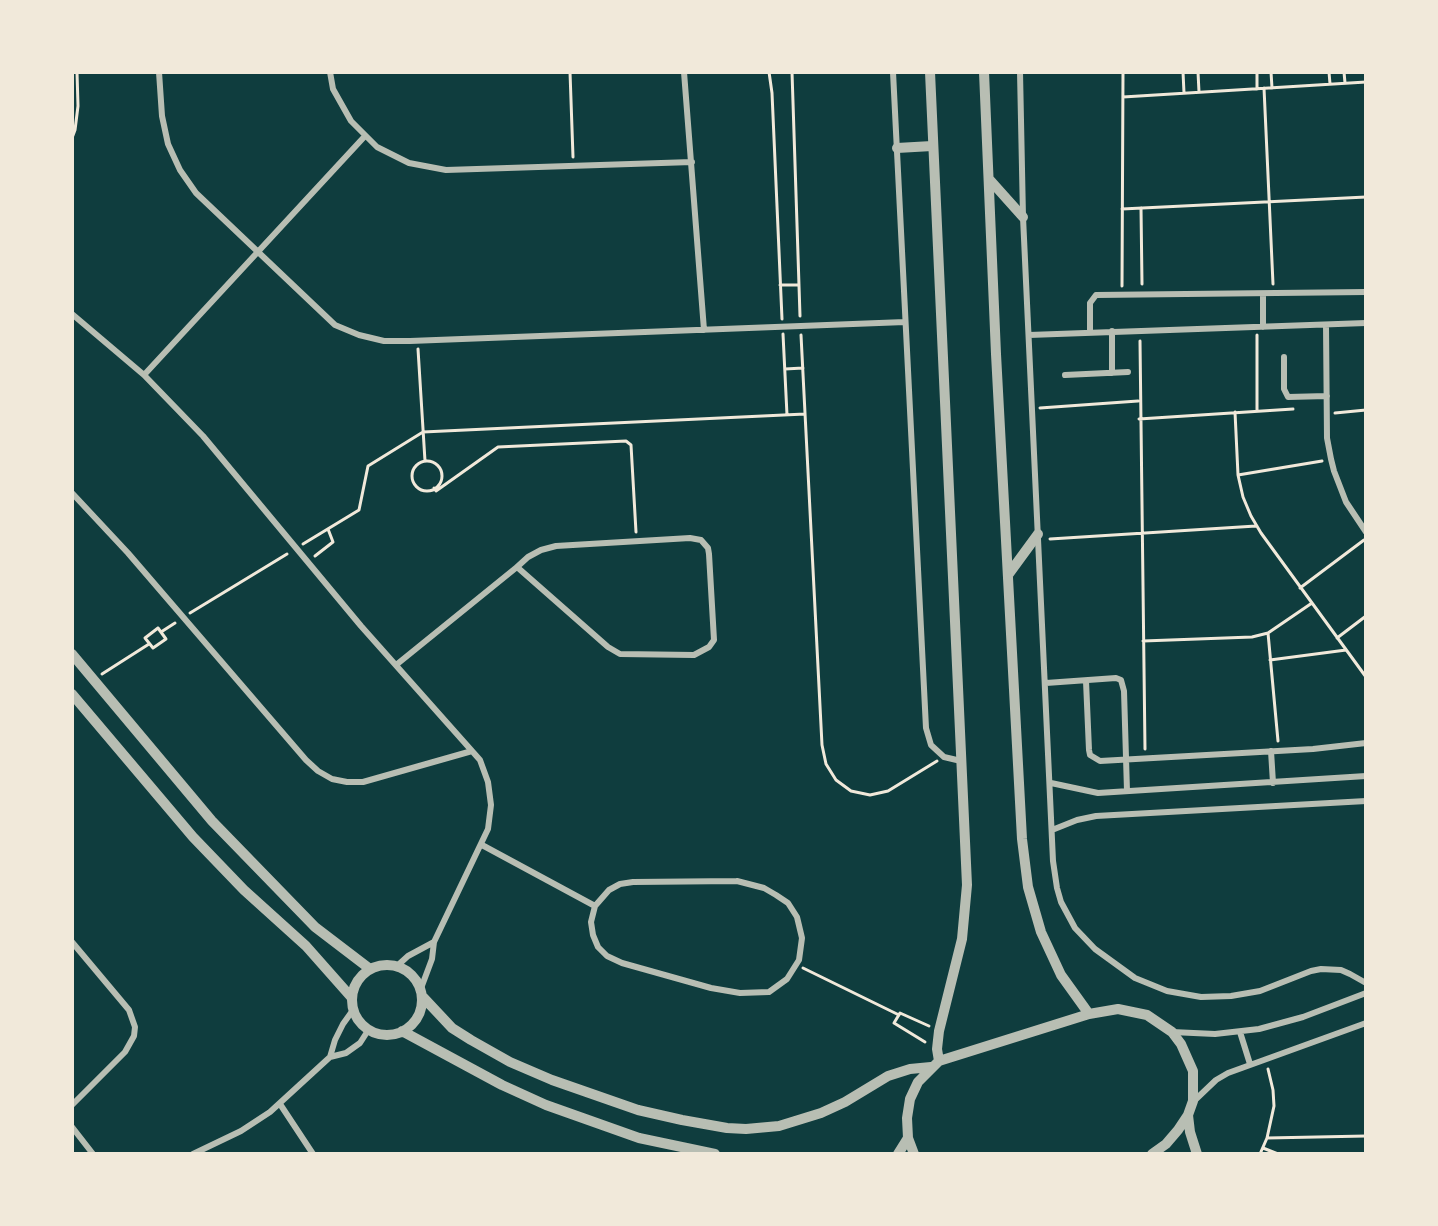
<!DOCTYPE html>
<style>
body{margin:0}
#map{position:relative;width:1438px;height:1226px;overflow:hidden;background:#0f3d3e;font-family:Signika,sans-serif}
canvas{display:block}
.frame{position:absolute;inset:0;border:74px solid #f1e9da;pointer-events:none}
</style>
<div id="map">
<canvas width="1438" height="1226"></canvas>
<div class="frame"></div>
</div>
<script>
const ctx = document.querySelector('canvas').getContext('2d');
ctx.lineJoin = 'round';
const poly = rows => new Path2D(rows.map(r => 'M' + r).join(''));
function stroke(path, color, width, dash) { ctx.strokeStyle = color; ctx.lineWidth = width; ctx.lineCap = dash ? 'butt' : 'round'; ctx.setLineDash(dash || []); ctx.stroke(path); }
stroke(poly([
 [570,72,573,157],
 [769,72,772,93,782,319],
 [792,72,800,316],
 [1183,72,1184,93],
 [1198,72,1199,92],
 [1257,72,1257,89],
 [1271,72,1272,88],
 [1329,72,1330,84],
 [1344,72,1345,83],
 [1264,88,1273,284],
 [1123,97,1366,82],
 [72,138,75,130,78,106,77,72],
 [1141,208,1142,284],
 [1122,209,1366,197],
 [780,285,798,285],
 [1122,286,1123,72],
 [783,334,787,415],
 [801,335,822,745,826,764,836,780,851,791,870,795,888,791,937,761],
 [1140,341,1145,749],
 [418,349,425,461],
 [785,369,803,368],
 [1040,408,1138,401],
 [1257,411,1257,335],
 [1235,412,1238,475,1243,497,1251,516,1261,533,1366,677],
 [1335,413,1366,410],
 [1139,419,1293,409],
 '412 476a15 15 0 1 1 30 0a15 15 0 1 1-30 0Z',
 [1238,475,1322,461],
 [434,488,436,491,498,447,626,441,631,445,636,532],
 [1050,539,1256,526],
 [303,544,359,510,368,466,423,432,805,414],
 [315,556,333,542,328,529],
 [1300,588,1364,540],
 [190,613,287,554],
 [158,628,166,639,153,648,145,638,158,628],
 [161,632,175,623],
 [1268,633,1278,741],
 [1337,638,1366,616],
 [1143,641,1252,637,1268,633,1312,603],
 [1270,660,1346,650],
 [102,674,149,644],
 [803,968,899,1015],
 [925,1042,894,1023,900,1013,929,1026],
 [1267,1138,1366,1136],
 [1263,1148,1278,1154],
 [1260,1154,1267,1138,1274,1106,1273,1090,1268,1069]
]), '#f1e9da', 3);
stroke(poly([
 [159,72,162,116,168,144,180,170,196,193,335,325,359,335,384,341,410,341,905,322],
 [330,72,333,89,351,121,377,147,409,163,446,170,692,162],
 [684,72,704,330],
 [893,72,926,728,931,745,944,757,961,761],
 [1020,72,1023,217,1053,861,1057,888,1061,902,1075,928,1095,949,1135,978,1167,991,1201,997,1231,996,1260,991,1311,971,1321,969,1341,970,1350,974,1366,983],
 [72,314,144,375,203,436,361,626,480,760,488,782,491,805,488,829,434,942,432,959,420,991],
 [1326,325,1327,438,1331,459,1334,471,1346,502,1366,532],
 [1263,327,1263,294],
 [1112,331,1112,373],
 [1090,332,1090,303,1096,295,1366,292],
 [1029,335,1366,323],
 [1284,357,1284,389,1288,397,1327,396],
 [144,375,365,136],
 [1065,375,1128,372],
 [72,493,128,553,306,760,318,771,332,779,347,782,363,782,472,751],
 [396,665,517,567,608,647,620,654,694,655,709,647,714,640,709,554,708,548,701,540,690,538,556,546,541,550,528,557,517,567],
 [1086,681,1089,750,1090,755,1100,761,1313,749,1366,743],
 [1046,683,1116,678,1121,680,1124,691,1127,791],
 [1271,751,1273,783],
 [1051,783,1098,793,1366,776],
 [1052,830,1077,820,1096,816,1366,801],
 [482,845,595,906],
 [737,881,764,888,776,895,788,903,797,917,802,938,799,960,787,979,769,992,740,993,711,988,622,963,607,956,598,947,593,935,591,922,595,906,609,890,620,884,633,882,737,881],
 [72,942,129,1010,135,1027,134,1036,125,1052,72,1105],
 [397,966,408,956,434,942],
 [1172,1032,1215,1034,1259,1029,1303,1017,1366,993],
 [1240,1032,1250,1064],
 [330,1057,335,1040,343,1024,353,1010],
 [1194,1101,1216,1080,1228,1073,1366,1023],
 [280,1104,313,1154],
 [72,1127,93,1154],
 [193,1154,241,1131,270,1112,330,1057,346,1053,360,1043,369,1029]
]), '#b8beb3', 6);
stroke(poly([
 [930,72,967,885,962,939,939,1031,937,1049,939,1061],
 [984,72,996,354,1022,839,1028,887,1041,932,1061,975,1089,1014],
 [897,148,932,146],
 [989,179,1023,217],
 [1008,575,1038,534],
 [72,654,212,821,315,927,370,969],
 [72,694,193,837,244,890,306,946,352,998],
 '352 1000a35 35 0 1 1 70 0a35 35 0 1 1-70 0Z',
 [422,996,452,1028,471,1040,510,1062,552,1080,638,1110,682,1120,727,1128,746,1129,779,1126,821,1113,845,1102,888,1076,910,1069,931,1067],
 [402,1031,502,1085,546,1105,639,1138,715,1154],
 [1188,1115,1190,1132,1197,1154],
 [898,1154,908,1138],
 [914,1154,908,1138,907,1118,910,1099,918,1082,939,1061,1089,1014,1118,1009,1147,1015,1172,1032,1181,1044,1193,1071,1193,1101,1188,1115,1178,1130,1166,1144,1152,1154]
]), '#b8beb3', 10);
</script>
